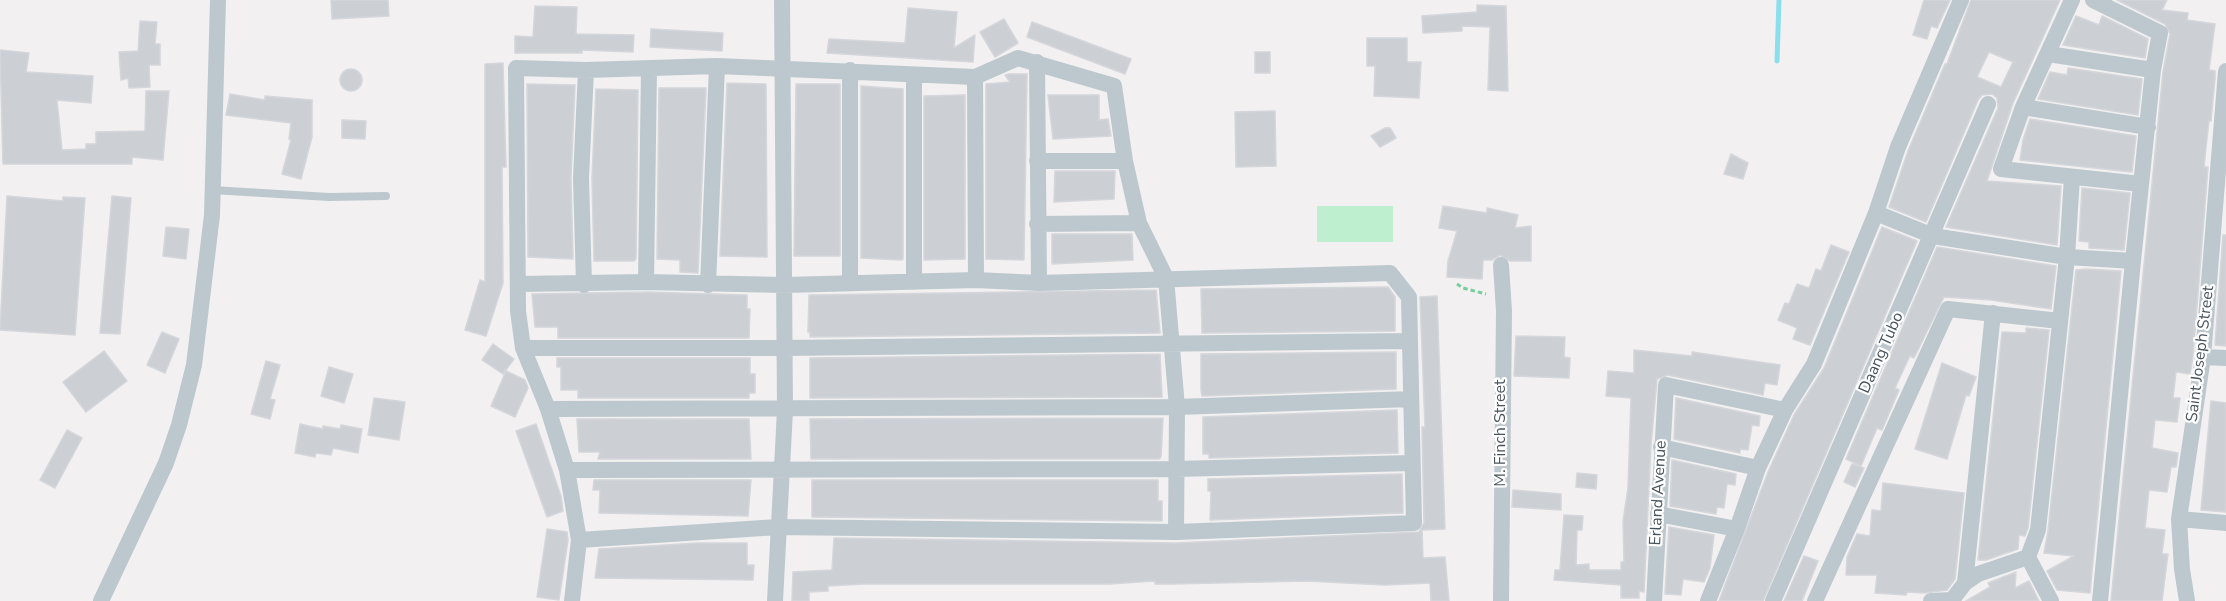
<!DOCTYPE html>
<style>
body{margin:0}
canvas{display:block;background:#f2f0f0}
</style>
<canvas width="2226" height="601"></canvas>
<script>
const ctx = document.querySelector('canvas').getContext('2d');
ctx.lineJoin = 'round';
function fill(path, color) { ctx.fillStyle = color; ctx.fill(path, 'evenodd'); }
const poly = rows => new Path2D(rows.map(r => 'M' + r).join(''));
function stroke(path, color, width, dash) { ctx.strokeStyle = color; ctx.lineWidth = width; ctx.lineCap = dash ? 'butt' : 'round'; ctx.setLineDash(dash || []); ctx.stroke(path); }
function drawText(font, color, halo, rows, align = 'center') {
  ctx.font = font + ' "Nunito Sans",sans-serif'; ctx.lineWidth = 4.5; ctx.setLineDash([]); ctx.textBaseline = 'middle'; ctx.strokeStyle = halo; ctx.fillStyle = color; for (const [text, x, y, turn = 0] of rows) {
    ctx.save(); ctx.translate(x, y); ctx.rotate((+turn || 0) * Math.PI / 180); ctx.textAlign = isNaN(turn) ? turn : align; if (halo) ctx.strokeText(text, 0, 0); ctx.fillText(text, 0, 0); ctx.restore();
  }
}
fill(poly([
 [1317,206,1393,206,1393,242,1317,242]
]), '#beefce');
stroke(poly([
 [1777,61,1779,0]
]), '#8bdeec', 5);
const building = poly([
 [331,0,388,0,389,16,332,19,331,0],
 [1924,0,1950,0,1937,28,1931,26,1927,39,1913,35,1924,0],
 [1971,0,2060,0,2013,103,1987,181,2061,186,2057,245,1946,227,1998,108,1997,98,1992,94,1982,95,1978,100,1926,222,1889,207,1908,151,1945,64,1947,64,1971,0],
 [1989,52,2013,62,2001,87,1977,77,1989,52],
 [2117,0,2167,0,2162,10,2188,13,2187,20,2215,24,2209,70,2215,71,2215,78,2211,121,2209,121,2206,147,2204,167,2208,167,2193,356,2190,374,2176,372,2173,398,2180,398,2177,422,2155,420,2152,448,2178,453,2176,467,2171,467,2167,492,2149,490,2145,528,2165,530,2162,554,2168,554,2162,601,2111,601,2163,72,2170,34,2165,24,2117,0],
 [1477,5,1506,6,1508,91,1488,90,1490,27,1462,26,1462,31,1423,33,1422,16,1477,12,1477,5],
 [535,6,577,7,576,34,634,35,633,52,582,50,582,53,515,53,515,36,533,37,535,6],
 [908,8,957,12,954,48,975,35,973,62,827,53,829,39,905,43,908,8],
 [2076,16,2099,25,2102,16,2148,39,2145,58,2063,45,2076,16],
 [1004,19,1018,43,995,57,980,32,1004,19],
 [140,21,157,22,155,44,160,44,160,65,149,65,150,87,129,88,128,78,121,80,119,52,138,51,140,21],
 [1032,22,1131,59,1125,74,1027,37,1032,22],
 [651,29,723,33,722,51,650,47,651,29],
 [1367,38,1407,38,1407,62,1421,62,1419,98,1374,96,1375,66,1367,66,1367,38],
 [0,50,29,53,26,72,93,76,91,103,57,100,62,150,86,149,86,144,96,144,96,132,145,131,146,91,169,91,163,160,132,157,132,164,3,164,0,50],
 [1255,52,1270,52,1270,73,1255,73,1255,52],
 [503,63,506,167,502,167,503,283,486,336,465,330,480,280,485,282,485,64,503,63],
 [2068,68,2142,79,2138,115,2038,99,2050,72,2067,75,2068,68],
 '340 80a11 11 0 1 1 22 0a11 11 0 1 1-22 0Z',
 [1009,74,1027,74,1024,260,986,259,986,84,1010,82,1005,75,1009,74],
 [727,83,766,84,767,257,720,256,727,83],
 [527,84,575,85,571,178,573,259,528,257,527,84],
 [796,84,840,84,840,256,794,256,796,84],
 [861,86,903,89,903,259,901,260,861,258,861,86],
 [659,88,706,88,698,273,680,272,680,260,657,259,659,88],
 [596,89,638,90,636,259,634,261,594,261,592,178,596,89],
 [230,94,265,100,265,96,312,100,312,137,301,179,282,174,291,140,289,139,291,123,226,115,230,94],
 [965,95,965,259,924,260,924,96,965,95],
 [1048,95,1099,95,1099,120,1108,119,1111,136,1053,139,1048,95],
 [1275,111,1276,166,1236,167,1235,112,1275,111],
 [2030,119,2136,136,2132,172,2020,160,2023,140,2030,119],
 [342,120,366,121,365,139,342,138,342,120],
 [1385,128,1390,128,1396,138,1380,147,1371,136,1385,128],
 [1731,154,1748,163,1743,179,1724,174,1731,154],
 [1055,171,1115,171,1114,199,1054,202,1055,171],
 [2082,188,2130,193,2124,250,2089,248,2089,242,2079,241,2082,188],
 [7,196,63,201,63,197,85,198,75,335,0,330,7,196],
 [112,196,131,198,120,334,100,333,112,196],
 [1443,206,1487,213,1487,208,1518,215,1515,228,1531,226,1531,261,1510,261,1500,255,1492,260,1483,260,1482,279,1447,277,1448,261,1457,231,1439,228,1443,206],
 [166,227,189,229,186,259,163,256,166,227],
 [1882,227,1917,241,1763,601,1719,601,1768,472,1794,415,1824,368,1882,227],
 [1052,234,1132,234,1133,260,1052,264,1052,234],
 [2223,235,2226,235,2226,346,2215,345,2223,235],
 [1831,245,1849,252,1810,345,1793,339,1797,328,1778,320,1785,303,1789,304,1797,284,1809,288,1816,269,1821,271,1831,245],
 [1937,247,2056,266,2051,309,1991,300,1944,297,1914,358,1910,356,1907,362,1895,388,1899,390,1882,430,1877,428,1861,466,1846,459,1937,247],
 [2087,269,2121,271,2090,593,2057,590,2047,571,2074,556,2044,553,2048,531,2076,270,2087,269],
 [1388,287,1395,297,1395,331,1202,333,1201,289,1388,287],
 [1156,290,1160,333,810,337,810,332,808,332,809,295,1156,290],
 [646,292,747,295,747,309,750,309,749,338,558,338,558,327,535,327,532,294,646,292],
 [1437,296,1445,529,1422,530,1423,558,1445,557,1449,601,1431,601,1430,583,1385,585,1308,581,1171,584,1155,584,1155,581,1109,584,864,584,828,586,828,591,809,592,809,601,792,601,793,572,832,570,834,538,1176,543,1419,532,1424,523,1422,427,1425,427,1420,297,1437,296],
 [2026,328,2049,330,2028,528,2025,536,2019,535,2018,549,1986,560,1978,560,2002,332,2026,333,2026,328],
 [162,332,179,339,165,373,147,365,162,332],
 [1516,336,1565,337,1564,357,1570,358,1569,378,1514,376,1516,336],
 [493,344,514,359,503,374,482,360,493,344],
 [1634,350,1692,356,1692,352,1780,365,1777,385,1765,383,1763,395,1668,375,1657,379,1651,445,1644,592,1639,591,1639,598,1621,598,1621,585,1554,580,1555,570,1560,570,1564,515,1583,516,1582,530,1577,530,1576,565,1589,564,1589,570,1621,570,1621,562,1624,562,1623,521,1628,488,1631,398,1606,396,1608,371,1634,373,1634,350],
 [104,351,127,381,86,412,63,382,104,351],
 [1396,352,1396,389,1202,396,1201,390,1201,354,1396,352],
 [1160,354,1162,397,810,398,810,358,1160,354],
 [557,358,750,358,750,374,755,374,755,393,749,393,749,398,578,398,578,390,561,390,561,367,557,367,557,358],
 [266,361,280,365,270,399,275,400,270,419,251,414,266,361],
 [1942,363,1976,377,1969,396,1966,395,1947,459,1915,449,1942,363],
 [329,367,353,374,344,403,321,396,329,367],
 [506,371,525,380,528,388,515,417,491,406,506,371],
 [374,398,405,402,399,440,368,435,374,398],
 [1676,398,1760,416,1759,426,1752,425,1748,450,1740,449,1740,453,1674,439,1676,398],
 [2211,401,2226,403,2226,512,2201,510,2211,401],
 [1397,410,1398,453,1209,458,1209,454,1203,454,1203,417,1397,410],
 [1163,418,1161,457,1159,459,811,459,810,419,1163,418],
 [577,419,749,419,751,459,598,459,600,452,579,452,577,419],
 [300,424,323,429,323,426,340,429,341,425,362,429,358,453,333,448,331,455,316,453,315,457,295,453,300,424],
 [536,424,561,496,563,511,547,517,516,431,536,424],
 [67,430,82,438,55,488,40,480,67,430],
 [1672,460,1736,474,1735,485,1727,484,1724,508,1717,507,1716,514,1670,506,1672,460],
 [1852,464,1864,468,1855,487,1844,482,1852,464],
 [1577,473,1597,475,1596,489,1576,487,1577,473],
 [1402,474,1403,513,1210,520,1211,491,1208,491,1208,479,1402,474],
 [594,480,751,480,748,516,599,513,600,490,593,490,594,480],
 [812,480,1158,480,1158,501,1162,501,1162,521,812,517,812,480],
 [1883,483,1964,493,1955,579,1947,590,1924,593,1907,592,1906,595,1875,593,1877,575,1846,575,1847,557,1857,534,1870,536,1872,510,1881,511,1883,483],
 [1513,490,1561,494,1561,510,1512,507,1513,490],
 [1669,527,1714,535,1710,568,1704,582,1683,579,1681,595,1665,594,1669,527],
 [547,529,567,532,568,540,559,600,537,597,547,529],
 [698,543,747,543,747,565,754,565,753,580,595,578,599,549,698,543],
 [1804,556,1818,561,1802,601,1784,601,1804,556],
 [2016,572,2015,588,2029,581,2039,601,1966,601,1990,587,1988,583,2016,572]
]);
fill(building, '#cccfd4');
stroke(building, '#d4d6db', 1.5);
stroke(poly([
 [1457,284,1463,288,1486,294]
]), '#76ce9d', 3, [4.5, 3]);
stroke(poly([
 [212,190,329,197,386,196]
]), '#bdc8ce', 8);
stroke(poly([
 [2072,0,2023,107,2001,169,2141,184],
 [2093,0,2160,33,2153,70,2133,261,2100,601],
 [2048,54,2153,70],
 [1037,62,1039,283],
 [975,77,976,280],
 [2023,107,2148,127],
 [1037,161,1125,161],
 [1876,213,1933,236,2067,257,2133,261],
 [1037,224,1139,223],
 [646,282,649,68],
 [914,282,914,75],
 [850,283,850,70],
 [520,284,646,282,784,285,976,280,1039,283,1390,273,1409,297,1414,523,1176,532,778,527,579,540],
 [584,285,581,178,586,70],
 [708,285,717,66],
 [523,348,783,348,1408,341],
 [2203,357,2226,358],
 [548,409,1177,407,1411,399],
 [1661,447,1758,468],
 [567,470,1176,469,1412,463],
 [1658,514,1737,529],
 [2179,519,2226,523],
 [2028,557,2051,601],
 [1965,583,1993,313],
 [101,601,166,463,179,425,194,365,212,215,218,0],
 [572,601,579,540,567,470,548,409,523,348,518,311,516,68,586,70,717,66,975,77,1018,58,1114,86,1125,161,1139,223,1166,278,1177,407,1176,532],
 [775,601,785,410,782,0],
 [1501,601,1504,311,1501,265],
 [1654,601,1666,385,1785,410],
 [1708,601,1737,529,1758,468,1785,410,1814,364,1876,213,1898,147,1961,0],
 [1773,601,1988,104],
 [1815,601,1948,309,2060,321],
 [1931,601,1952,600,1965,583,1978,574,2028,557,2038,530,2067,257,2072,177],
 [2187,601,2182,569,2179,519,2203,357,2226,71]
]), '#bdc8ce', 16);
drawText('16px', '#47545d', '#fff', [
 ["Daang Tubo",1882,353,-66],
 ["Saint Joseph Street",2201,354,-83],
 ["M. Finch Street",1501,433,-90],
 ["Erland Avenue",1659,493,-87]
]);
</script>
